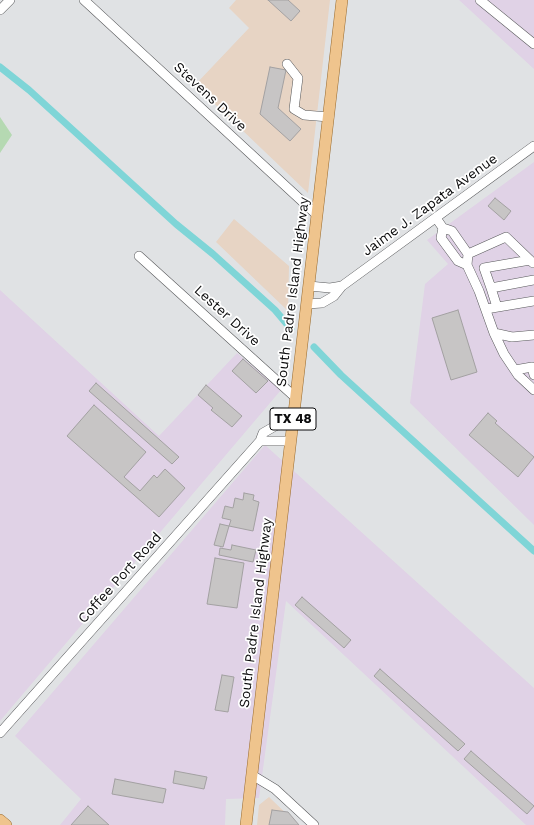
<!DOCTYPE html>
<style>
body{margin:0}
canvas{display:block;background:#e0e2e4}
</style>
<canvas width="534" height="825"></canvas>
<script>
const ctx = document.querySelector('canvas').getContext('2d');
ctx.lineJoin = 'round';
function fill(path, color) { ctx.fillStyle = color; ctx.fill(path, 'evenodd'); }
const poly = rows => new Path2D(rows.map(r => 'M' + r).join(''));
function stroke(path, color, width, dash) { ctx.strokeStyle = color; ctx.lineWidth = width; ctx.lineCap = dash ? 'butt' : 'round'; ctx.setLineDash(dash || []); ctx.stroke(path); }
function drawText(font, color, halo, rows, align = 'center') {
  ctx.font = font + ' "Work Sans",sans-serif'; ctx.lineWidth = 3.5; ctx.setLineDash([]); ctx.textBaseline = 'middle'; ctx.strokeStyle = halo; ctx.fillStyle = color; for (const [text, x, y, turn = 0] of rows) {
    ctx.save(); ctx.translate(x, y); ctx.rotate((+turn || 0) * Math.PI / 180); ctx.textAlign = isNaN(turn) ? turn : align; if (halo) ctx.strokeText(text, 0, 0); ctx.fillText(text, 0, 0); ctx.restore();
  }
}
fill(poly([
 [236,0,330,0,308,193,195,85,249,28,229,8],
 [234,219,289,266,288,311,216,242],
 [269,797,298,825,257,825,259,805]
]), '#e7d4c4');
fill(poly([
 [459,0,534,0,534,69],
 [534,162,534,525,410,403,425,284,448,264,427,240],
 [0,290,159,436,237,353,281,390,0,721],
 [265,445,534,688,534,825,526,825,286,601,259,798,226,799,225,825,60,825,81,799,15,736]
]), '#e0d2e6');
fill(poly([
 [0,117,12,135,0,153]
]), '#b5d9b2');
stroke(poly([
 [0,67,29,90,176,224,213,254,275,310,291,329],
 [314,347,341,375,534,551]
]), '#7fd5d7', 7);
const building = poly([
 [268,0,288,0,300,11,291,21,268,0],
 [270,67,286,70,278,108,301,129,290,141,260,114,270,67],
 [495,198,511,211,504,220,488,206,495,198],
 [458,310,477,372,451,380,432,318,458,310],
 [243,359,268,381,256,393,232,371,243,359],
 [96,383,179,457,172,464,89,391,96,383],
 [206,385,242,416,232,427,211,410,213,408,198,395,206,385],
 [94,405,146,452,124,477,140,491,154,475,157,478,165,469,185,488,159,517,67,436,94,405],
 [488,413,497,421,495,423,534,457,518,477,469,435,488,413],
 [244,493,254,495,253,500,259,502,253,531,229,526,231,520,222,518,225,506,233,508,235,498,243,500,244,493],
 [220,524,229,526,223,547,214,545,220,524],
 [232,545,256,550,253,562,219,555,220,548,231,550,232,545],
 [215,558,244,563,237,608,207,604,215,558],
 [302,597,351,640,344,648,295,605,302,597],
 [380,669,465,744,458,751,374,676,380,669],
 [222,675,234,677,228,712,215,710,222,675],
 [471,751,534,806,527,814,464,759,471,751],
 [175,771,207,777,204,789,173,783,175,771],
 [115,779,166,789,163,803,112,794,115,779],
 [88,806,109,825,71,825,88,806],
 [272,810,288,812,299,825,269,825,272,810]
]);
fill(building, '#c7c5c5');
stroke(building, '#a3a1a2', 1);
const minor = poly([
 [84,0,317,215],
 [480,0,534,44],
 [0,10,10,0],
 [287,64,298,78,294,109,304,115,329,117],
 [436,218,443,228,452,231,468,254,467,265,479,291,494,333,512,337,534,335],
 [443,228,441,238,458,261,467,265],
 [468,254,506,237,533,263],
 [139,256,296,398],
 [530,260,484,268,491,288,534,280],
 [309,286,330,288,342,286],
 [491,288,497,307],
 [307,304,322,303,334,296,342,286,534,146],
 [486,309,534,301],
 [494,333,504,354,518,375,534,390],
 [515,370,532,367,534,375],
 [260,441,290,441],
 [0,733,260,441,263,433,277,425,292,425],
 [252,775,275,789,314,825]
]);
const major = poly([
 [0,820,6,825],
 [246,825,342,0]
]);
stroke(minor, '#58595b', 10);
stroke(major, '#986a2e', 12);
stroke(minor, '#fff', 9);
stroke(major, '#efc48d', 11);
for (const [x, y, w] of [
 [293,419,46]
]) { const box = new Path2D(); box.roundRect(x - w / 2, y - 11, w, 22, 3); ctx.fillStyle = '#fff'; ctx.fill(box); stroke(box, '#0b0b0c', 1); }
drawText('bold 13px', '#0b0b0c', null, [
 ["TX 48",293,419]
]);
drawText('14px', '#0b0b0c', '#fff', [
 ["Stevens Drive",210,97,43],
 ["Jaime J. Zapata Avenue",430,205,-36],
 ["South Padre Island Highway",293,292,-83],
 ["Lester Drive",227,316,42],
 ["Coffee Port Road",120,578,-48],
 ["South Padre Island Highway",256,613,-83]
]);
</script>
